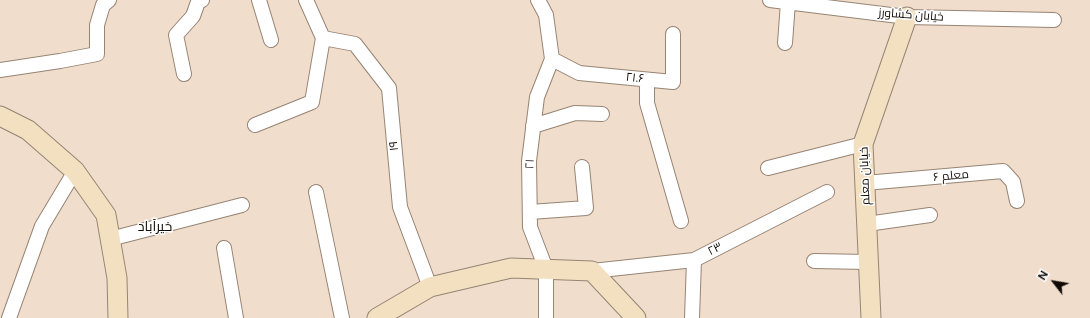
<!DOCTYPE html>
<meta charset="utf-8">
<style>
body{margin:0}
#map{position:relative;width:1090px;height:318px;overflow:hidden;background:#f1ddcc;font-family:Figtree,sans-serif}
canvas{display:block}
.north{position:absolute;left:1034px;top:262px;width:40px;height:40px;-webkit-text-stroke:3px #fff;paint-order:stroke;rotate:301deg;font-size:11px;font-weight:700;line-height:16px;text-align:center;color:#100a05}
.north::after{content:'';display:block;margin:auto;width:14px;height:18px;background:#100a05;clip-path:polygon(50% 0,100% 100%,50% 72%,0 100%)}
</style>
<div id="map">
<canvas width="1090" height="318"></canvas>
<div class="north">N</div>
</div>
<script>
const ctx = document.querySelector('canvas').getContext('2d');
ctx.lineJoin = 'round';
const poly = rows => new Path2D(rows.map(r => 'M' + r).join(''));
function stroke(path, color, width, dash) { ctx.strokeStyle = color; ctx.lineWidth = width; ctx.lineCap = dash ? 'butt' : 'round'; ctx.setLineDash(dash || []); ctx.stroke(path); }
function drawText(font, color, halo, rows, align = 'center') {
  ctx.font = font + ' Figtree,Cairo,sans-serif'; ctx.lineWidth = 3; ctx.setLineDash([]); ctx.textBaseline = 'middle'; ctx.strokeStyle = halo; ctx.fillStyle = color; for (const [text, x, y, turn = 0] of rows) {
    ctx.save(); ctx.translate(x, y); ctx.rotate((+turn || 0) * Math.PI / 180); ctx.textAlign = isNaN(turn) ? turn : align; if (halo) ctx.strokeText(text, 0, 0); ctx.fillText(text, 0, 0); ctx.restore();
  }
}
const street = poly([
 [259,0,271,40],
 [306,0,323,38],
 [538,0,546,15,552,59],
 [770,0,907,17,1054,20],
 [323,38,355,44,389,88,400,207,430,287],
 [785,43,788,2],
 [552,59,579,73,673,82,673,34],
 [0,70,60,61,97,54,97,25,103,5,109,0],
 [184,74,176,35,193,16,198,2,202,0],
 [647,80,647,103,681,221],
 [255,125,312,102,323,38],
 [533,126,575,113,602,114],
 [768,168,863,144],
 [865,183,1003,171,1013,182,1017,201],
 [316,192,342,318],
 [530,212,586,208,582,167],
 [867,224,930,215],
 [110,239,242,205],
 [224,248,236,318],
 [814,261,868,262],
 [592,271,694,260,827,192],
 [9,318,42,226,75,171],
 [546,318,546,269,530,227,529,161,537,97,552,59],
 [692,318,694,260]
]);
const secondary = poly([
 [0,116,28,130,75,171,106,215,117,278,118,318],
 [377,318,430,287,511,268,592,271,636,318],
 [871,318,863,144,907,17]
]);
stroke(street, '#968474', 16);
stroke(secondary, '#968474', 21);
stroke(street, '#fff', 14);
stroke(secondary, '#f2e0c1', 19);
drawText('12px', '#100a05', '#fff', [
 ["خیابان کشاورز",911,15,4],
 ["۲۱.۶",635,78,6],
 ["۱۹",394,146,-96],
 ["۲۱",530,164,-88],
 ["خیابان معلم",865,176,-92],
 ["۶ معلم",951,176,-5],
 ["۲۳",715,249,-27]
]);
drawText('14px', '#100a05', '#fff', [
 ["خیرآباد",155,227]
]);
</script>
